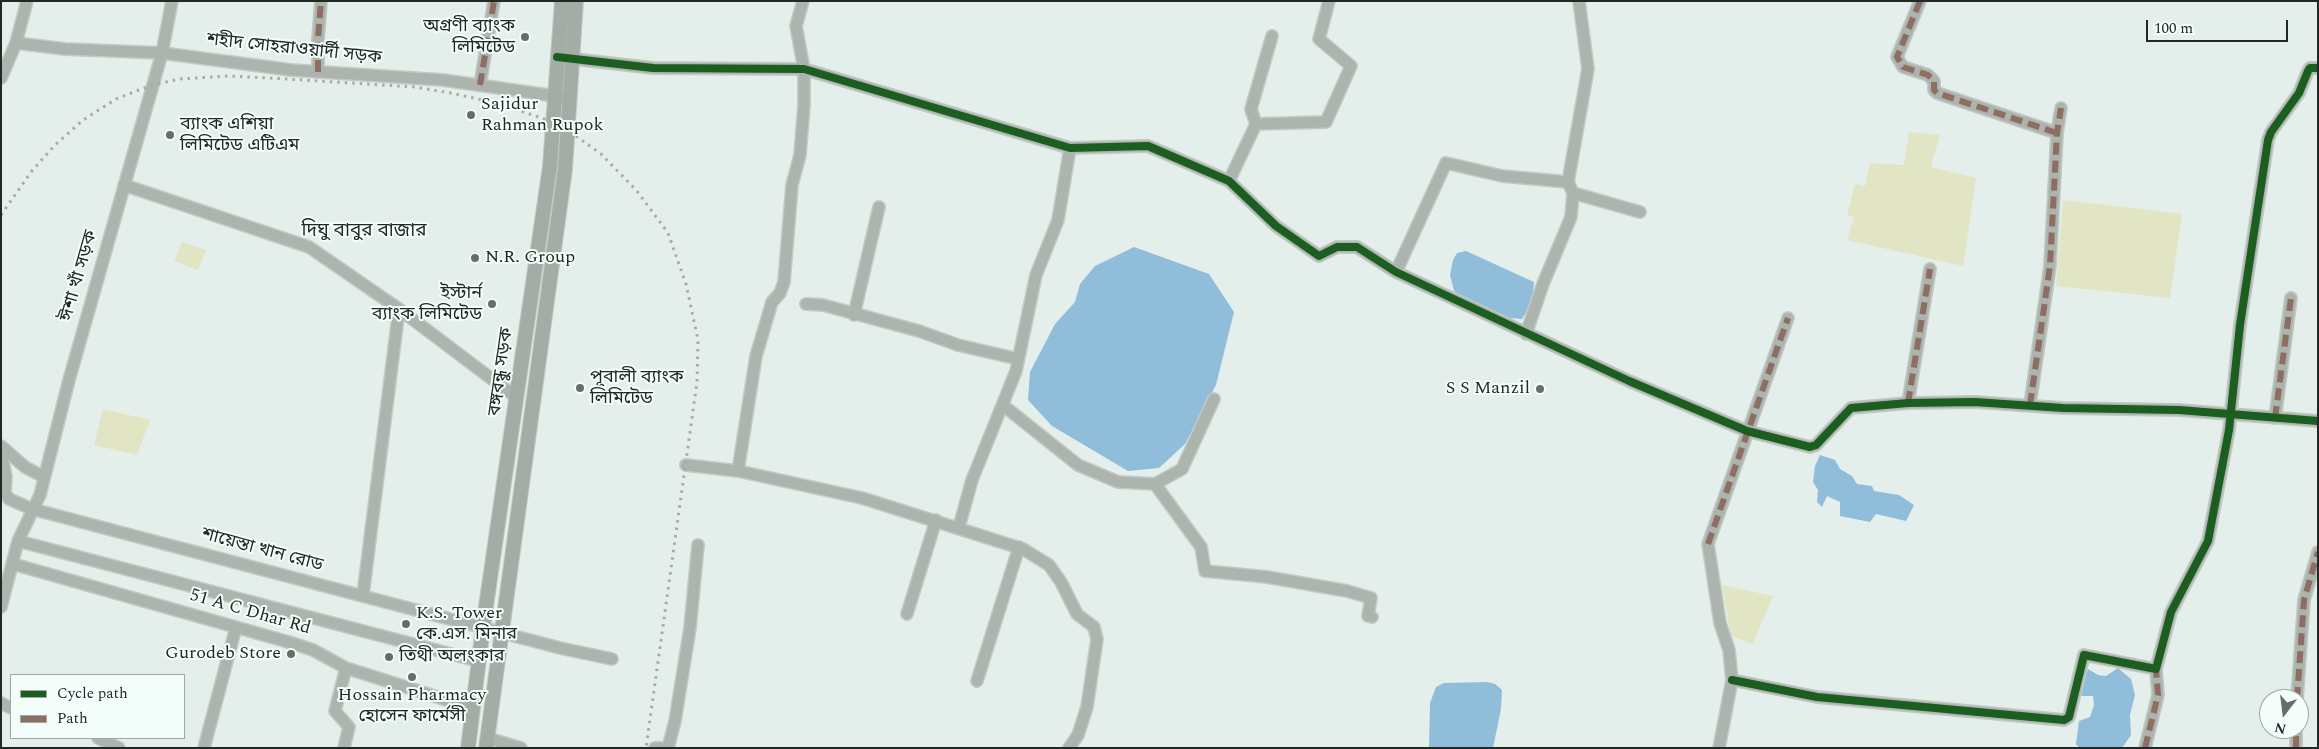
<!DOCTYPE html>
<meta charset="utf-8">
<style>
body{margin:0}
#map{position:relative;width:2319px;height:749px;overflow:hidden;background:#e4efeb;font-family:Spectral,serif}
canvas{display:block}
.frame{position:absolute;inset:0;border:2px solid #212825;pointer-events:none}
.legend{position:absolute;left:10px;top:674px;width:175px;height:65px;box-sizing:border-box;background:#f3fefa;border:1px solid #9fa8a5;margin:0;padding:6px 9px;list-style:none;font-size:15px;color:#212825}
.legend li{display:flex;align-items:center;gap:10px;height:25px}
.legend b{width:25px;border:1px solid #9fa8a5}
.north{position:absolute;left:2259px;top:689px;width:50px;height:50px;box-sizing:border-box;background:#f3fefa;border:1px solid #9fa8a5;border-radius:50%;rotate:195deg;font-size:14px;font-weight:700;line-height:20px;text-align:center;color:#212825}
.north::after{content:'';display:block;margin:auto;width:18px;height:22px;background:#656e6a;clip-path:polygon(50% 0,100% 100%,50% 72%,0 100%)}
.scale{position:absolute;left:2146px;top:20px;width:142px;height:22px;box-sizing:border-box;border:2px solid #212825;border-top:0;padding-left:6px;font-size:15px;line-height:18px;white-space:nowrap;color:#212825;-webkit-text-stroke:4px #f3fefa;paint-order:stroke}
</style>
<div id="map">
<canvas width="2319" height="749"></canvas>
<div class="frame"></div>
<ul class="legend">
<li><b style="height:6px;background:#1b5e20"></b>Cycle path</li>
<li><b style="height:6px;background:#8d6e63"></b>Path</li>
</ul>
<div class="north">N</div>
<div class="scale">100 m</div>
</div>
<script>
const ctx = document.querySelector('canvas').getContext('2d');
ctx.lineJoin = 'round';
function fill(path, color) { ctx.fillStyle = color; ctx.fill(path, 'evenodd'); }
const poly = rows => new Path2D(rows.map(r => 'M' + r).join(''));
function stroke(path, color, width, dash) { ctx.strokeStyle = color; ctx.lineWidth = width; ctx.lineCap = dash ? 'butt' : 'round'; ctx.setLineDash(dash || []); ctx.stroke(path); }
function drawText(font, color, halo, rows, align = 'center') {
  ctx.font = font + ' Spectral,"Noto Sans Bengali",serif'; ctx.lineWidth = 4; ctx.setLineDash([]); ctx.textBaseline = 'middle'; ctx.strokeStyle = halo; ctx.fillStyle = color; for (const [text, x, y, turn = 0] of rows) {
    ctx.save(); ctx.translate(x, y); ctx.rotate((+turn || 0) * Math.PI / 180); ctx.textAlign = isNaN(turn) ? turn : align; if (halo) ctx.strokeText(text, 0, 0); ctx.fillText(text, 0, 0); ctx.restore();
  }
}
fill(poly([
 [1909,132,1940,135,1931,167,1976,178,1963,266,1847,240,1854,217,1847,216,1855,184,1865,186,1870,163,1904,165],
 [2063,200,2182,214,2170,298,2056,286],
 [182,242,206,250,198,270,174,261],
 [103,409,150,420,137,455,94,445],
 [1722,585,1773,596,1753,644,1731,636]
]), '#e1e5c4');
fill(poly([
 [1134,247,1209,274,1234,312,1216,385,1185,444,1159,468,1128,471,1052,426,1028,400,1030,372,1055,324,1075,302,1080,284,1095,266],
 [1466,251,1534,282,1532,303,1522,319,1508,318,1468,302,1454,291,1450,275,1453,260,1457,253],
 [1820,455,1835,460,1840,469,1852,476,1857,484,1872,486,1874,491,1899,495,1914,505,1906,521,1876,514,1870,522,1840,516,1840,502,1827,496,1822,507,1817,502,1818,490,1813,482,1815,466],
 [2118,668,2131,679,2135,695,2130,715,2131,735,2122,748,2079,748,2076,744,2079,721,2090,717,2094,705,2093,696,2081,696,2083,680,2088,669,2098,675,2106,676],
 [1487,682,1495,684,1502,690,1501,709,1493,748,1429,748,1430,703,1436,687,1444,683]
]), '#90bdda');
const minor = poly([
 [1920,1,1897,57,1903,67,1928,75,1934,81,1934,90,1937,93,2057,133],
 [16,43,65,49,162,53,291,70,443,80,562,97],
 [565,58,653,68,804,69,1070,148,1148,146,1229,181,1276,226,1319,256,1337,247,1357,247,1396,272,1629,381,1747,431,1810,447,1816,445,1851,408,1908,403,1975,402,2063,408,2179,410,2318,421],
 [318,72,318,39,321,1],
 [1,78,16,43,27,1],
 [480,85,494,1],
 [1256,124,1251,109,1272,36],
 [1229,181,1256,124,1326,122,1351,66,1319,39,1329,1],
 [124,185,309,247,399,309,517,398],
 [1573,193,1640,212],
 [1396,272,1446,163,1502,176,1568,182],
 [806,304,823,305,919,331,958,345,1018,359],
 [854,315,879,207],
 [1526,334,1543,284,1571,217,1573,193,1568,182,1588,69,1579,1],
 [1908,403,1930,269],
 [2030,405,2050,266,2057,133,2061,108],
 [1004,406,1078,465,1118,482,1155,484,1182,469,1214,399],
 [2275,418,2291,298],
 [1,446,25,467,44,477],
 [1,452,6,477,5,493,9,499,32,509,560,648,612,659],
 [686,465,738,471,862,498,1023,549,1049,565,1061,582,1077,614,1094,627,1097,639,1087,707,1078,735,1069,748],
 [738,471,756,356,772,302,780,293,784,282,792,185,800,155,804,105,804,69,796,26,803,1],
 [1155,484,1201,547,1205,571,1267,577,1347,591,1371,598,1368,616,1372,617],
 [959,527,972,480,1016,371,1036,275,1058,220,1070,148],
 [18,541,478,661],
 [13,564,292,643,313,650,346,668,472,708],
 [363,595,399,309],
 [1,607,18,541,40,495,69,380,162,53,172,1],
 [907,614,936,520],
 [1732,680,1817,697,2064,720,2069,717,2084,655,2156,669,2171,612,2208,541,2229,430,2240,325,2268,140,2271,132,2299,93,2308,71,2310,68,2318,68],
 [977,681,1019,547],
 [2297,699,2304,600,2318,552],
 [1,703,11,708],
 [98,738,119,748],
 [487,738,521,748],
 [204,748,236,627],
 [344,748,349,727,335,711,346,668],
 [655,748,664,748],
 [668,748,675,721,690,628,698,545],
 [1719,748,1732,680,1729,650,1720,623,1708,544,1788,318],
 [2145,748,2158,695,2156,669],
 [2296,748,2296,729]
]);
const major = poly([
 [468,748,483,627,550,166,562,1],
 [486,748,565,169,576,1]
]);
stroke(minor, '#c2cac7', 14);
stroke(major, '#c2cac7', 16);
stroke(minor, '#adb4ad', 11);
stroke(major, '#a3ada5', 14);
stroke(poly([
 [1,215,31,172,55,145,83,120,116,99,152,85,180,79,228,76,270,78,415,87,451,93,500,104,553,122,566,129,601,154,637,191,668,233,686,284,698,340,697,382,646,748]
]), '#a4aca6', 3, [2.5, 5]);
stroke(poly([
 [1920,1,1897,57,1903,67,1928,75,1934,81,1934,90,1937,93,2057,133],
 [318,72,318,39,321,1],
 [480,85,494,1],
 [1908,403,1930,269],
 [2030,405,2050,266,2057,133,2061,108],
 [2275,418,2291,298],
 [1708,544,1788,318],
 [2297,699,2304,600,2318,552],
 [2145,748,2158,695,2156,669],
 [2296,748,2296,729]
]), '#8d6e63', 6, [12, 6]);
stroke(poly([
 [557,57,653,68,804,69,1070,148,1148,146,1229,181,1276,226,1319,256,1337,247,1357,247,1396,272,1629,381,1747,431,1810,447,1816,445,1851,408,1908,403,1975,402,2063,408,2179,410,2318,421],
 [1732,680,1817,697,2064,720,2069,717,2084,655,2156,669,2171,612,2208,541,2229,430,2240,325,2268,140,2271,132,2299,93,2308,71,2310,68,2318,68]
]), '#1b5e20', 8);
for (const [x, y, r, color] of [
 [525,37,5,"#656e6a"],
 [471,115,5,"#656e6a"],
 [170,135,5,"#656e6a"],
 [475,258,5,"#656e6a"],
 [492,304,5,"#656e6a"],
 [580,388,5,"#656e6a"],
 [1540,389,5,"#656e6a"],
 [406,624,5,"#656e6a"],
 [291,654,5,"#656e6a"],
 [389,657,5,"#656e6a"],
 [412,677,5,"#656e6a"]
]) { const dot = new Path2D(); dot.arc(x, y, r, 0, 2 * Math.PI); ctx.fillStyle = color; ctx.fill(dot); stroke(dot, '#f3fefa', 2); }
drawText('18px', '#212825', '#f3fefa', [
 ["অগ্রণী ব্যাংক",515,27,"right"],
 ["লিমিটেড",515,48,"right"],
 ["Sajidur",481,105],
 ["Rahman Rupok",481,126],
 ["ব্যাংক এশিয়া",180,125],
 ["লিমিটেড এটিএম",180,146],
 ["N.R. Group",485,258],
 ["ইস্টার্ন",482,294,"right"],
 ["ব্যাংক লিমিটেড",482,315,"right"],
 ["পূবালী ব্যাংক",590,378],
 ["লিমিটেড",590,399],
 ["S S Manzil",1530,389,"right"],
 ["K.S. Tower",416,614],
 ["কে.এস. মিনার",416,635],
 ["Gurodeb Store",281,654,"right"],
 ["তিথী অলংকার",399,657],
 ["Hossain Pharmacy",412,696,"center"],
 ["হোসেন ফার্মেসী",412,717,"center"]
], 'left');
drawText('18px', '#212825', '#f3fefa', [
 ["শহীদ সোহরাওয়ার্দী সড়ক",294,50,6],
 ["ঈশা খাঁ সড়ক",80,276,-74],
 ["বঙ্গবন্ধু সড়ক",502,372,-82],
 ["শায়েস্তা খান রোড",262,551,15],
 ["51 A C Dhar Rd",250,613,16]
]);
drawText('19px', '#212825', '#f3fefa', [
 ["দিঘু বাবুর বাজার",364,232]
]);
</script>
